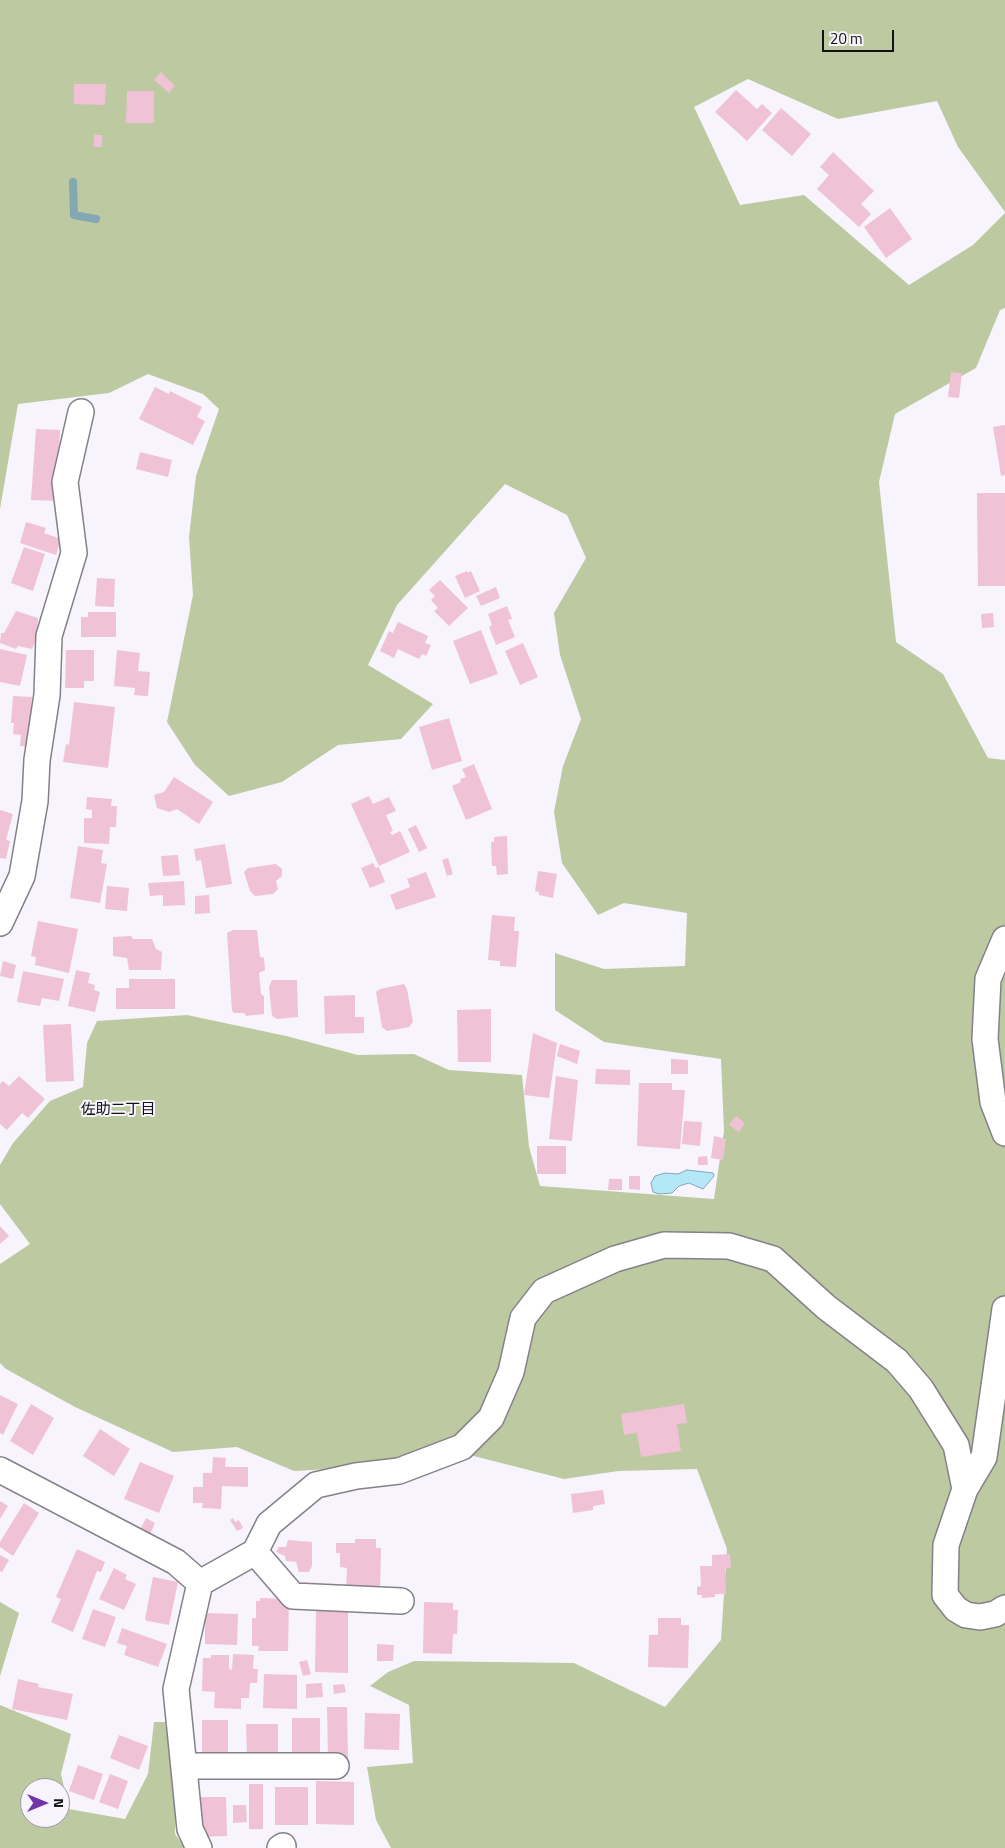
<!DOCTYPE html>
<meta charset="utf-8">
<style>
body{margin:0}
#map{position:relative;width:1005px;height:1848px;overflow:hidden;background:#f7f4fd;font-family:"Titillium Web",sans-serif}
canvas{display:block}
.north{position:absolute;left:20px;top:1778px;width:50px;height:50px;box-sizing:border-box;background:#f7f4fd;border:1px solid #9b99a0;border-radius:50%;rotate:90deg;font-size:14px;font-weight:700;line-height:20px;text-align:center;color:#121114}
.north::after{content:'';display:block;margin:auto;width:18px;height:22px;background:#7234a9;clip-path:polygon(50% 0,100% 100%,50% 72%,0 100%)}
.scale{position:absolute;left:822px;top:30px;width:72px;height:22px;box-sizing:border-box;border:2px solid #121114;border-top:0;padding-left:6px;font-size:15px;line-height:18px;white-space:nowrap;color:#121114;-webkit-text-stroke:4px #f7f4fd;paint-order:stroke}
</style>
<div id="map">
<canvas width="1005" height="1848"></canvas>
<div class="north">N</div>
<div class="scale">20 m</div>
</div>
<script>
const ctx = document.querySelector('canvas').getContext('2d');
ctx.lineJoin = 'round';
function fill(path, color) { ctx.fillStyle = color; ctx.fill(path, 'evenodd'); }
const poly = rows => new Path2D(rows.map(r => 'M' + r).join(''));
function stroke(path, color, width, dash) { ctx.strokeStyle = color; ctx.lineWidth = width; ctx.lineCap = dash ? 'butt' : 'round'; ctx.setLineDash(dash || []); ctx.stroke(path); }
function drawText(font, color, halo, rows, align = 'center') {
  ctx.font = font + ' "Titillium Web","Noto Sans JP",sans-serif'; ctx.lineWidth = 4; ctx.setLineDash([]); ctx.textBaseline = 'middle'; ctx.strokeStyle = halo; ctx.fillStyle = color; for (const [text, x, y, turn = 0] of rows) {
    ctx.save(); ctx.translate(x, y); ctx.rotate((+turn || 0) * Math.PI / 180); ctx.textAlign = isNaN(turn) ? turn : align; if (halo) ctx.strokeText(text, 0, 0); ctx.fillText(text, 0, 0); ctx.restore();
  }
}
fill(poly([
 [0,0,1005,0,1005,212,958,147,937,101,838,119,748,79,694,107,740,205,804,195,909,285,973,245,1005,213,1005,308,1000,310,976,368,895,414,879,482,896,642,943,674,988,758,1005,760,1005,1848,391,1848,376,1820,367,1767,413,1763,409,1705,370,1686,388,1672,414,1661,574,1663,665,1707,721,1640,727,1549,697,1469,618,1471,564,1479,462,1453,368,1467,294,1471,237,1447,173,1452,75,1407,6,1369,0,1363,0,1264,30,1244,0,1204,0,1165,13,1143,50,1101,83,1087,87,1043,97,1021,187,1015,286,1036,358,1055,414,1054,449,1070,522,1075,529,1147,540,1186,714,1199,724,1131,721,1059,604,1042,555,1010,555,953,604,969,685,966,687,913,624,903,598,915,562,863,554,812,563,766,581,719,560,655,554,613,586,558,567,515,505,484,397,605,368,665,433,704,401,739,338,745,282,782,229,796,195,765,167,722,193,595,189,537,196,476,219,409,203,394,148,374,109,393,18,404,0,509],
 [0,1602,19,1613,0,1676],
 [0,1705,71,1734,61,1774,69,1809,125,1819,148,1774,154,1722,165,1722,176,1795,175,1834,185,1848,0,1848],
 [30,1788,60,1788,60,1818,30,1818]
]), '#bcc9a1');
const water = poly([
 [687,1170,713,1173,714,1176,703,1189,689,1183,679,1186,672,1193,659,1194,653,1192,651,1183,655,1176,665,1173,678,1174,687,1170]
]);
fill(water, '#b4e7f7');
stroke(water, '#83a7b3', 1);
stroke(poly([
 [73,182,74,215,96,219]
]), '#83a7b3', 8);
fill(poly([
 [161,72,175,86,169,93,154,80],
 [74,84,106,84,105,105,74,104],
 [736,90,757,109,762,104,772,113,747,141,715,112],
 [127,91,154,91,154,123,126,123],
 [781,108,811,134,792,156,762,130],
 [94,135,102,135,102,147,94,147],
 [833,152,874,191,861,204,871,214,859,227,817,189,829,175,820,167],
 [890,208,912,239,886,258,864,227],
 [951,372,962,373,959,398,948,397],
 [155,387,169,394,170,391,202,407,197,417,205,421,193,445,139,419],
 [1005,425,1005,475,1001,476,993,427],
 [36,429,60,430,56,501,31,500],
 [140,452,172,460,168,477,136,469],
 [977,493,1005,493,1005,586,978,586],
 [26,522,46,528,44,533,61,539,56,555,20,543],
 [24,547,45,554,33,591,11,583],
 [467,571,468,573,471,571,480,591,465,598,455,576],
 [97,578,115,579,114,607,95,606],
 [440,580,468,608,449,626,434,611,438,608,431,600,435,596,429,590],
 [496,587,500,598,481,606,476,596],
 [507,606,512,619,508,620,515,637,496,645,489,627,492,625,488,614],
 [16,611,38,618,37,637,32,649,18,646,16,649,0,643,1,633,4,633],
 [88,612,116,612,116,637,81,637,81,617,88,617],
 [993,613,994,627,982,628,981,614],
 [398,622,428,636,425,643,431,645,426,656,422,654,419,659,398,649,394,658,380,651,389,631,393,633],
 [481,630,498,674,470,684,453,641],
 [523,643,538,677,520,685,505,651],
 [0,649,27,655,20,686,0,682],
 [66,650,94,650,94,681,84,681,84,688,65,688],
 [117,650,140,653,138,671,150,672,148,696,134,695,135,688,114,686],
 [13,696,32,697,29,733,32,747,20,746,21,735,13,734,14,723,11,723],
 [74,702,115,707,108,768,63,762,66,744,69,745],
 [449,718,462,761,432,770,419,727],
 [474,764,492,809,466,820,452,786,461,782,460,779,466,777,462,769],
 [174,777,213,802,199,824,177,809,169,812,157,808,154,795,164,792],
 [369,796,373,804,389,797,396,811,386,815,393,831,390,832,392,835,400,831,410,852,379,866,351,804],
 [87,797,112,799,111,806,117,806,116,827,110,827,109,844,84,843,84,818,92,818,92,810,86,809],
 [0,810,13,814,6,840,10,841,6,859,0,858],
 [416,825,427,848,419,852,408,829],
 [507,836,508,874,497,875,496,866,492,866,491,842,494,842,494,837],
 [225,844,232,884,206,888,201,860,196,861,194,849],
 [78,846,103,850,101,863,107,864,100,903,70,898],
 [178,855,180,875,163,876,161,856],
 [448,858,453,874,447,876,442,860],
 [373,863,376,868,379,867,385,882,370,888,361,868],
 [276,864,282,869,282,876,276,881,278,889,273,894,255,896,250,891,244,872,248,868],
 [538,871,557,874,553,898,539,895,539,892,535,891],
 [426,872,436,897,396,910,390,895,410,887,407,879],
 [184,881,185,905,163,906,163,895,150,896,148,883],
 [107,886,129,888,127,911,105,909],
 [209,895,210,913,195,914,195,896],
 [492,915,515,917,514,931,519,931,516,967,500,966,500,961,488,960],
 [38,921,78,929,69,973,35,965,36,957,31,956],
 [233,930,257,930,260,957,264,958,265,970,259,973,261,994,264,996,264,1014,246,1016,244,1013,234,1013,232,1011,227,933],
 [131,936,133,939,152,939,156,949,162,952,161,970,129,970,127,958,113,956,113,937],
 [3,961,16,965,13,979,0,976],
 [76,970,90,973,88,983,95,985,94,990,100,992,95,1012,68,1006],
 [23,971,64,979,59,1001,42,998,40,1006,17,1002],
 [129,979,175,979,175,1009,116,1009,116,988,129,988],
 [272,980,297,980,298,1017,277,1019,272,1016,269,987],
 [404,984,407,989,413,1022,409,1027,387,1031,382,1027,376,992,380,989],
 [355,995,355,1017,364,1017,364,1033,325,1034,324,996],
 [491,1009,491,1062,458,1062,457,1010],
 [71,1024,74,1081,46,1082,43,1025],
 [533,1033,557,1043,549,1098,524,1095],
 [560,1044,580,1051,577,1064,557,1056],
 [671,1059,688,1060,688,1074,671,1074],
 [596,1069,630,1070,630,1085,595,1084],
 [19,1076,45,1099,28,1118,22,1113,7,1130,0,1124,0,1084,3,1081,9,1086],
 [556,1076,578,1080,572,1141,549,1139],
 [639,1083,672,1083,672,1090,685,1090,680,1149,637,1146],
 [736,1116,745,1123,739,1132,729,1125],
 [684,1121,702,1122,700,1146,682,1144],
 [714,1136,726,1139,723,1160,711,1158],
 [537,1146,566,1146,566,1174,537,1174],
 [707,1156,708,1165,698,1165,698,1157],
 [629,1176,640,1176,640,1190,629,1189],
 [609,1179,622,1179,622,1190,608,1190],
 [0,1226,9,1236,0,1244],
 [0,1395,18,1404,3,1435,0,1433],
 [31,1404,54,1418,33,1455,10,1441],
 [684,1404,687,1423,677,1424,681,1451,641,1457,637,1433,624,1435,621,1414],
 [100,1429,130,1449,114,1476,83,1456],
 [213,1457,226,1458,225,1467,248,1467,248,1487,222,1486,221,1509,202,1508,203,1503,193,1503,193,1487,203,1487,203,1473,212,1473],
 [140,1462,174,1476,159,1513,124,1499],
 [603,1490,605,1504,593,1506,593,1510,573,1513,571,1494],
 [0,1501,8,1506,0,1519],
 [24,1503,39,1513,13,1556,0,1547,0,1542],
 [146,1518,155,1523,149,1537,139,1532],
 [233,1518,235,1522,239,1520,243,1528,237,1531,230,1520],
 [355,1539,376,1539,376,1548,381,1548,380,1592,346,1591,347,1568,340,1567,340,1553,336,1553,336,1543,355,1543],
 [288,1540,312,1542,312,1566,309,1572,299,1572,296,1562,286,1561,285,1556,276,1552,279,1547,286,1547],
 [77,1549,105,1562,101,1572,97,1571,73,1632,51,1622,61,1599,56,1597],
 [730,1554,731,1568,725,1568,726,1594,715,1594,715,1597,702,1598,702,1595,697,1595,697,1587,701,1586,700,1566,712,1566,712,1555],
 [0,1555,9,1560,2,1572,0,1571],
 [114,1568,127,1575,125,1579,136,1584,124,1610,99,1599],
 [153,1577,178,1582,169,1625,147,1621,145,1619],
 [260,1598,289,1599,288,1651,258,1651,259,1646,252,1646,252,1618,256,1618,256,1601,260,1601],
 [424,1602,453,1603,453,1610,458,1610,457,1634,453,1634,452,1654,423,1653],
 [93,1609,116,1617,105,1647,82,1639],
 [316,1611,348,1611,348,1673,315,1672],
 [205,1613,238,1614,237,1645,205,1644],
 [658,1618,681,1618,681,1625,689,1625,688,1668,648,1667,649,1635,658,1635],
 [122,1628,167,1644,158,1667,124,1655,127,1646,117,1643],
 [377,1644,394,1645,393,1661,377,1661],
 [233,1654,254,1655,253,1669,258,1669,257,1683,250,1683,249,1698,241,1698,241,1709,214,1708,215,1692,202,1691,203,1658,211,1658,211,1655,229,1655,229,1669,232,1670],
 [307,1660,311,1674,303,1676,299,1662],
 [264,1674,297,1675,297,1709,263,1708],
 [18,1679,39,1684,38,1687,73,1694,67,1720,12,1709],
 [322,1683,323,1697,306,1698,306,1684],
 [344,1684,346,1692,334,1694,333,1685],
 [327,1707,347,1707,348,1761,328,1761],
 [365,1713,400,1714,399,1750,364,1749],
 [292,1718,320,1718,320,1754,292,1754],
 [202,1720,228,1720,228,1756,202,1756],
 [246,1724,278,1724,278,1756,247,1756],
 [119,1735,148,1746,139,1770,110,1758],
 [78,1765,103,1774,94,1800,69,1791],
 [110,1774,128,1781,118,1809,99,1802],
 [316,1781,354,1782,354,1825,316,1824],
 [249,1784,263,1784,263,1829,249,1829],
 [275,1787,308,1787,308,1825,275,1825],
 [199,1797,226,1797,227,1836,199,1837],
 [233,1805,246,1805,247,1822,233,1823]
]), '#f0c2d5');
const minor = poly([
 [0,923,22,876,35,801,37,760,47,695,49,636,74,553,65,482,81,412],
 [1005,939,988,979,985,1039,993,1102,1005,1133],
 [0,1470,176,1562,200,1583,255,1552,269,1524,316,1485,356,1476,399,1471,462,1447,491,1418,511,1372,523,1318,544,1291,615,1259,664,1245,729,1246,773,1259,826,1307,897,1361,921,1389,956,1445,965,1489,946,1545,945,1595,956,1609,966,1615,980,1617,995,1614,1005,1608],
 [965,1489,984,1457,1005,1309],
 [255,1552,293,1596,401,1601],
 [184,1766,336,1766],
 [199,1848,190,1829,176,1689,200,1583],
 [280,1848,283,1846]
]);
stroke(minor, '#848189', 28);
stroke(minor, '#fff', 25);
drawText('15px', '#121114', '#f7f4fd', [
 ["佐助二丁目",118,1110]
]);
</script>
